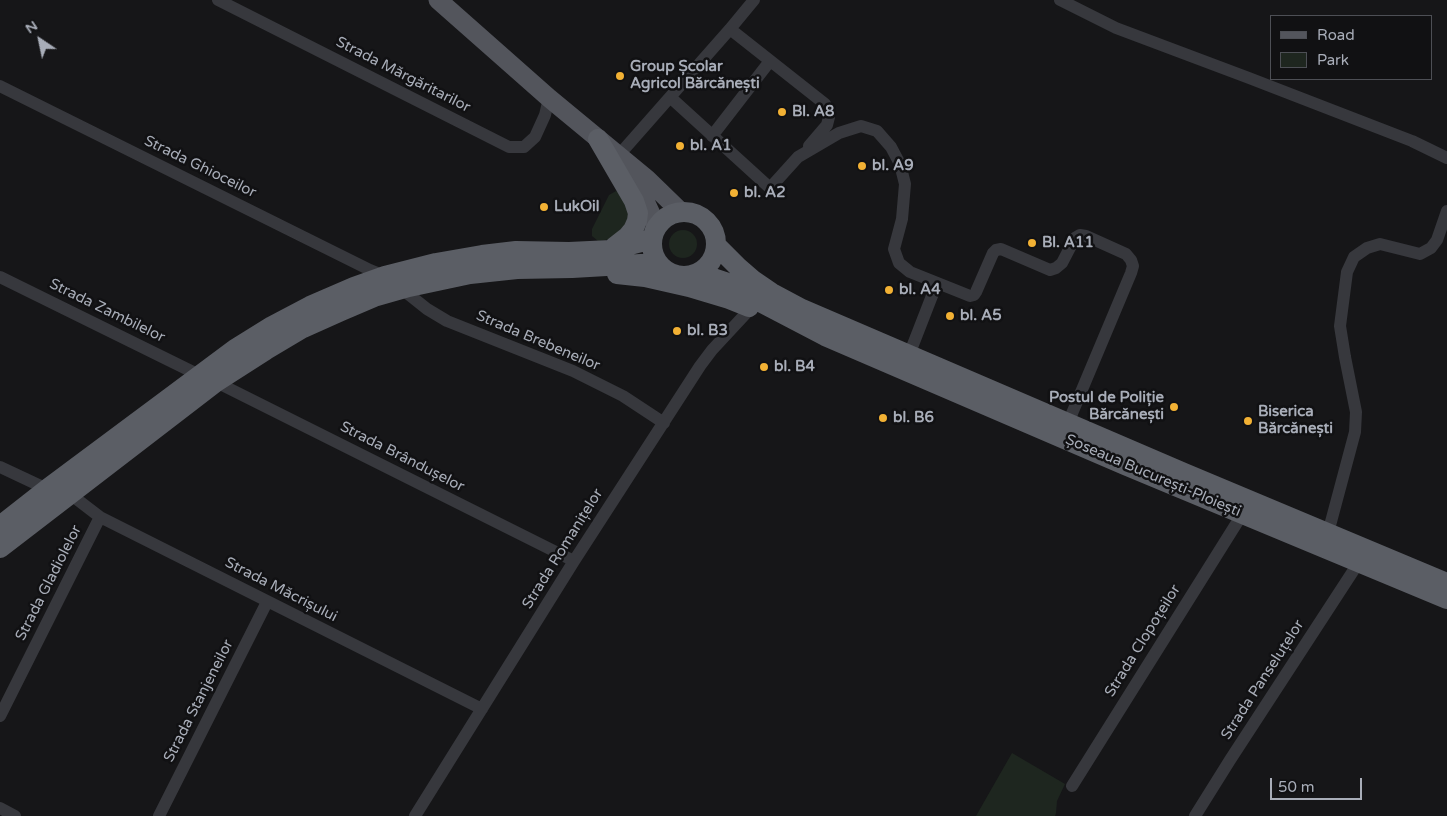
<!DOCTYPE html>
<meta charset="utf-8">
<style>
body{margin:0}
#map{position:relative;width:1447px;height:816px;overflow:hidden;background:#161618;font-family:"Varela Round",sans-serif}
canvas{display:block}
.legend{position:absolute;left:1270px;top:15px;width:162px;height:65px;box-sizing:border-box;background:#111113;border:1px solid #4d4f55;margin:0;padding:6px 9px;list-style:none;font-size:15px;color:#a8adb8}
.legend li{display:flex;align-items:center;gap:10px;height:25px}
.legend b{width:25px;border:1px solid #4d4f55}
.north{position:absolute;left:15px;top:15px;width:50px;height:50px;-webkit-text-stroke:4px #111113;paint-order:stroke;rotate:326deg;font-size:14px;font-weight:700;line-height:20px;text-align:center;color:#a8adb8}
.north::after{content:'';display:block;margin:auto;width:18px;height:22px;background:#a8adb8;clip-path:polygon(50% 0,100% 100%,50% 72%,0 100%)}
.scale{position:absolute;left:1270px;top:778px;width:92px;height:22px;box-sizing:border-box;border:2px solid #a8adb8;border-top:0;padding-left:6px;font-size:15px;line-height:18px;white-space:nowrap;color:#a8adb8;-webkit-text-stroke:4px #111113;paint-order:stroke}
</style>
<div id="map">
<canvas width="1447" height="816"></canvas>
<ul class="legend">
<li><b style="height:6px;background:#53555c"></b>Road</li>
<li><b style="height:14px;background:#1e261f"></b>Park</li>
</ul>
<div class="north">N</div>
<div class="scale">50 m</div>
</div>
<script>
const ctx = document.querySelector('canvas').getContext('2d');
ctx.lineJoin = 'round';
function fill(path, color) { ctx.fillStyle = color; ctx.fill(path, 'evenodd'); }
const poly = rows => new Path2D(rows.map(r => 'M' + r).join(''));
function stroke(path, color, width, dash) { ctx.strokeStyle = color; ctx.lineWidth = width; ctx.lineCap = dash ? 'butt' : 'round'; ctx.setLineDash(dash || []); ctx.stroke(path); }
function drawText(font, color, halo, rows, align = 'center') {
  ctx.font = font + ' "Varela Round",sans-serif'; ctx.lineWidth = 5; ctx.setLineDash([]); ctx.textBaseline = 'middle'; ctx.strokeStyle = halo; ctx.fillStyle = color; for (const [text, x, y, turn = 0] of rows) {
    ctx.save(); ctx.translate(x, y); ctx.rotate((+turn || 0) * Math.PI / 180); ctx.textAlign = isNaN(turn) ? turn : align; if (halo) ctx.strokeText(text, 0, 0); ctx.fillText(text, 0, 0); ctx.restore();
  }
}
fill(poly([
 [616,191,624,194,629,217,624,226,611,239,598,241,592,236,592,229,609,195],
 '669 244a14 14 0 1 1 28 0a14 14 0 1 1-28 0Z',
 [1012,753,1065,784,1057,801,1056,813,1055,816,976,816]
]), '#1e261f');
stroke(poly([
 [218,0,509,147,524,147,535,137,545,115,549,98],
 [1060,0,1116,28,1249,78,1412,141,1447,158],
 [730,29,825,104,828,110,829,117,827,125,809,146],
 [0,86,370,270,385,276],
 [670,97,770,188,798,157,839,133,861,126,877,131,891,147,900,164,905,184,902,219,894,249,899,263,910,272,970,296,974,295,976,292,993,253,996,250,1001,249,1050,270,1056,268,1062,263,1075,238,1080,235,1086,236,1126,254,1131,260,1133,266,1131,273,1068,423],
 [712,136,770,61],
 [619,155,730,29,754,0],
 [0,277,199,375],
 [402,289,427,309,447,321,573,371,623,396,664,423],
 [909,355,937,283],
 [216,382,574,561],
 [0,467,47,489],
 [70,494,100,517,482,709],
 [1328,533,1355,432,1356,412,1345,357,1340,326,1347,272,1354,257,1367,248,1380,244,1420,254,1431,248,1437,240,1447,211],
 [0,716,100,517],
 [1072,786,1243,513],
 [0,808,15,816],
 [159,816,267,602],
 [415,816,574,561,700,366,712,350,751,308],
 [1195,816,1230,760,1359,562]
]), '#37383d', 12);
stroke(poly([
 [438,0,549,98,647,179,681,212],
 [629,179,645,201,657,227]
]), '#53555c', 19);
stroke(poly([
 [598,139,634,201,638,213,637,221,633,230,628,236,614,247],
 '652 244a32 32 0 1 1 64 0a32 32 0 1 1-64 0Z',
 [716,245,738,267,753,280,772,293,802,309,1184,473,1447,583],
 [698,273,725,282,758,301,825,336,1125,465,1447,599],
 [617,274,645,277,689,287,729,299,749,307],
 [0,526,47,489,235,349,272,326,310,306,354,287,385,276,436,263,482,255,516,251,569,252,611,250,652,239],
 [0,548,216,382,266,350,303,328,341,311,374,297,409,287,470,274,517,269,572,268,658,263]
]), '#5b5e65', 20);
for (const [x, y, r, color] of [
 [620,76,5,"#f2b134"],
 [782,112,5,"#f2b134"],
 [680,146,5,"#f2b134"],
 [862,166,5,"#f2b134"],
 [734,193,5,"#f2b134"],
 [544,207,5,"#f2b134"],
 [1032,243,5,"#f2b134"],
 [889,290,5,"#f2b134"],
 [950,316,5,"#f2b134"],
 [677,331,5,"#f2b134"],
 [764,367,5,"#f2b134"],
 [1174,407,5,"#f2b134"],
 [883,418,5,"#f2b134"],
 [1248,421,5,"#f2b134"]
]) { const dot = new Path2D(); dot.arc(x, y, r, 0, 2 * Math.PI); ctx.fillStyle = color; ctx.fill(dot); stroke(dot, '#111113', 2); }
drawText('bold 15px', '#a8adb8', '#111113', [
 ["Group Școlar",630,67],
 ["Agricol Bărcănești",630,84],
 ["Bl. A8",792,112],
 ["bl. A1",690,146],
 ["bl. A9",872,166],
 ["bl. A2",744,193],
 ["LukOil",554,207],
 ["Bl. A11",1042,243],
 ["bl. A4",899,290],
 ["bl. A5",960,316],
 ["bl. B3",687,331],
 ["bl. B4",774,367],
 ["Postul de Poliție",1164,398,"right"],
 ["Bărcănești",1164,415,"right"],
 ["Biserica",1258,412],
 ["Bărcănești",1258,429],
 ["bl. B6",893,418]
], 'left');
drawText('15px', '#a8adb8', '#111113', [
 ["Strada Mărgăritarilor",403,75,27],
 ["Strada Ghioceilor",200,167,26],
 ["Strada Zambilelor",107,311,26],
 ["Strada Brebeneilor",538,341,23],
 ["Strada Brândușelor",402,457,27],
 ["Șoseaua București-Ploiești",1153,476,23],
 ["Strada Romanițelor",563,549,-58],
 ["Strada Gladiolelor",49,583,-63],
 ["Strada Măcrișului",281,590,27],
 ["Strada Clopoțeilor",1143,641,-58],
 ["Strada Panseluțelor",1263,680,-57],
 ["Strada Stanjeneilor",199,701,-63]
]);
</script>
